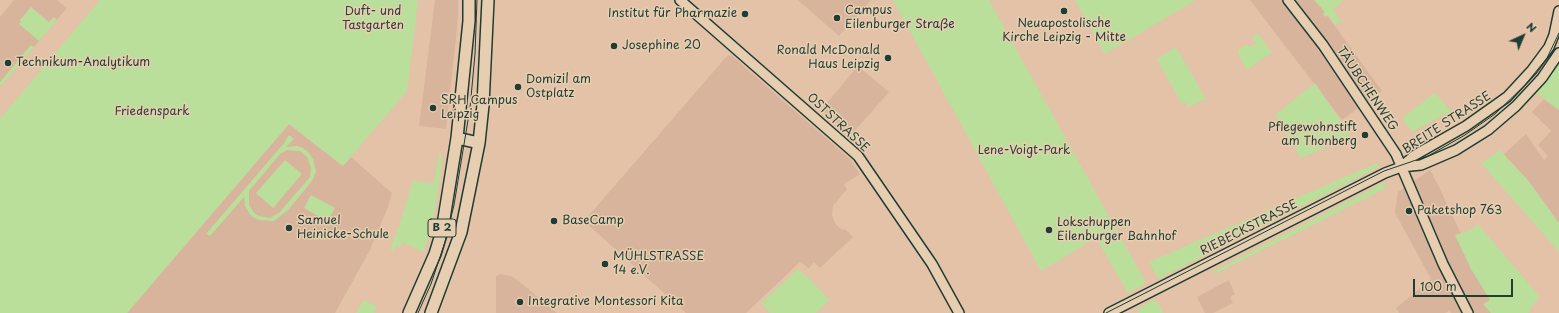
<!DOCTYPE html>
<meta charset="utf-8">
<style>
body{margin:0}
#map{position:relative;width:1559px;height:313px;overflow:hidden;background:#e4c2a7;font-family:"Playpen Sans",sans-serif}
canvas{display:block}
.north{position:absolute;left:1503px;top:16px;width:40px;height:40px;-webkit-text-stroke:3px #e8ceb0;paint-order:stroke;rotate:44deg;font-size:11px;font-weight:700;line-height:16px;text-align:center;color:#1f3d34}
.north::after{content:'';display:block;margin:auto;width:14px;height:18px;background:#1f3d34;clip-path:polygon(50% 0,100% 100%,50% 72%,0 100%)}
.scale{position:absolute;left:1413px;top:279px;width:100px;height:18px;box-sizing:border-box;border:2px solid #1f3d34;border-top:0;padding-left:5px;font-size:12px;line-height:14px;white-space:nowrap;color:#1f3d34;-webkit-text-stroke:3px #e8ceb0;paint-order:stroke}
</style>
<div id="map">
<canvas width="1559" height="313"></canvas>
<div class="north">N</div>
<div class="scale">100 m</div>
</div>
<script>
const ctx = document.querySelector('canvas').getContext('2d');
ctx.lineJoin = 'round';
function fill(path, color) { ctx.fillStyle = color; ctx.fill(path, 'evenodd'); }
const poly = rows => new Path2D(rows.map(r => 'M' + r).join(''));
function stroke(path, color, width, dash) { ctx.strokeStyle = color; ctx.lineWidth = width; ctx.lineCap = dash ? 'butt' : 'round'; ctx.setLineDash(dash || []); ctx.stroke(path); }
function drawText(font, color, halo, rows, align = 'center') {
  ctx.font = font + ' "Playpen Sans",sans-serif'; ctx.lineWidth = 3; ctx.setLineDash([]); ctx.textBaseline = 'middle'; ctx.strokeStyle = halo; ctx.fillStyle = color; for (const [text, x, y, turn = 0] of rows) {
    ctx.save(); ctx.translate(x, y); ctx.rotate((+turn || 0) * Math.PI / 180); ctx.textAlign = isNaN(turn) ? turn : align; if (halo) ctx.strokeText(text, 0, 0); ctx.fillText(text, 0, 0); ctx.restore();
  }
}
fill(poly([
 [14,0,57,0,67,8,0,87,0,17],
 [435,0,458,0,458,19,446,129,419,126],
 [798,0,871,0,839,36],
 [1250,0,1316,0,1382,91,1342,120],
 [731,55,850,159,860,174,844,184,847,189,833,206,832,215,835,223,840,228,843,230,845,229,853,237,820,268,814,262,809,268,800,262,746,313,686,313,584,221,727,56],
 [858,66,889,92,852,134,849,134,821,110],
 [1544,99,1559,110,1559,224,1531,184,1504,154,1526,134,1544,160,1548,156,1538,145,1551,131,1532,112],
 [289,124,343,166,351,157,392,193,388,207,370,250,335,313,127,313],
 [1430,170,1440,189,1498,313,1451,313,1449,311,1445,313,1399,313,1396,308,1431,279,1395,213,1398,192],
 [500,274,511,276,520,282,557,313,496,313,496,276],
 [1229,280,1234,292,1235,294,1230,297,1233,303,1213,313,1205,313,1197,297]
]), '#d8b49c');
fill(poly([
 [100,0,416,0,418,2,407,91,343,166,289,124,127,313,0,313,0,119],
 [893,0,989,0,1146,283,1128,293,1096,238,1041,271],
 [1075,0,1196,0,1105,54],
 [1314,0,1344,0,1333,9,1341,21,1335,25,1328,15,1325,17,1323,14,1325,12],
 [31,7,49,22,54,17,57,20,39,41,19,24,21,22,20,20],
 [1257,33,1272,52,1247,70,1238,54,1238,50,1247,44,1250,47,1256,43,1252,38],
 [31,45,34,47,0,87,0,82],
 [1176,47,1206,99,1188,107,1186,102,1182,104,1157,59],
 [1559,62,1559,110,1536,93,1551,75],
 [1315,83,1351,136,1301,158,1275,115],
 [1435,93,1454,114,1448,117,1446,113,1414,131,1411,130,1402,118],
 [289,135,294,139,286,147,297,146,303,148,308,152,313,159,316,172,312,181,288,210,274,221,259,220,251,216,245,206,244,197,210,236,206,234,285,142,285,141],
 [287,150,300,151,307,157,311,168,310,177,279,213,270,218,259,216,254,213,249,205,249,191,280,154],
 [1500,150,1510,162,1527,179,1559,223,1559,252,1481,163],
 [440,151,442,160,439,184,434,215,424,252,402,242,400,247,396,246,394,251,390,250,399,226,413,180,433,184],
 [285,160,302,174,273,208,256,193],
 [1377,163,1379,167,1158,279,1149,262],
 [1383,183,1386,186,1384,189,1215,274,1214,271],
 [311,195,335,208,327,221,304,208],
 [1478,224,1540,297,1530,308,1532,311,1527,313,1491,313,1483,304,1490,300,1471,269,1455,235,1469,231],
 [798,269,811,280,829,300,816,313,771,313,761,303],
 [1155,299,1164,313,1139,313,1137,309],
 [364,300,377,307,373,313,356,313]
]), '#b9df9a');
const secondary = poly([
 [680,0,858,156,932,264,959,313],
 [1288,0,1323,45,1396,154,1443,264,1468,313],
 [1401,167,1415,155,1466,126,1507,97,1532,70,1549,47,1554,35,1559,11],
 [1109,313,1385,173,1401,167,1421,165,1456,150,1488,130,1516,106,1542,78,1559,53]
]);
const primary = poly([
 [457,138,479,143],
 [409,313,435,254,442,231,457,138,469,21,469,0],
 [431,313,461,232,479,143,483,105,488,0]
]);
stroke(secondary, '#1f3d34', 12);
stroke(primary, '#1f3d34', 14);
stroke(secondary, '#e8ceb0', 9);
stroke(primary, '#e8ceb0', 11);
stroke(poly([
 [418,313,431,284,445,242,454,205,470,108,475,54,477,0],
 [1106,313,1384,171,1428,156,1465,135,1495,114,1525,85,1547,58,1559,33]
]), '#1f3d34', 1);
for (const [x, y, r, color] of [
 [1064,11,4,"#1f3d34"],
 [745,14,4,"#1f3d34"],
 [837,18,4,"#1f3d34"],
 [614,46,4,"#1f3d34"],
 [888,58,4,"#1f3d34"],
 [8,63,4,"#1f3d34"],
 [518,87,4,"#1f3d34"],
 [433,108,4,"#1f3d34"],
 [1365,135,4,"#1f3d34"],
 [1409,211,4,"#1f3d34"],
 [554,221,4,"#1f3d34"],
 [289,228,4,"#1f3d34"],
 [1049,230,4,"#1f3d34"],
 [605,264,4,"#1f3d34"],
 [520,302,4,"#1f3d34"]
]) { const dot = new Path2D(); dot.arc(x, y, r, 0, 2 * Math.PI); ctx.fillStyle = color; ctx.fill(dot); stroke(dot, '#e8ceb0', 1.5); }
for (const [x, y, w] of [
 [442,228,28]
]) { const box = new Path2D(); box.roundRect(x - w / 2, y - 9, w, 18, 3); ctx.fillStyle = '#e8ceb0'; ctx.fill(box); stroke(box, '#1f3d34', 1); }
drawText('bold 11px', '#1f3d34', null, [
 ["B 2",442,228]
]);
drawText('12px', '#1f3d34', '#e8ceb0', [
 ["Campus",845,11],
 ["Eilenburger Straße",845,25],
 ["Institut für Pharmazie",737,14,"right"],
 ["Neuapostolische",1064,24,"center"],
 ["Kirche Leipzig - Mitte",1064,38,"center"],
 ["Josephine 20",622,46],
 ["Ronald McDonald",880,51,"right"],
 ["Haus Leipzig",880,65,"right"],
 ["Technikum-Analytikum",16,63],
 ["Domizil am",526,80],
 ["Ostplatz",526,94],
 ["SRH Campus",441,101],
 ["Leipzig",441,115],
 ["Pflegewohnstift",1357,128,"right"],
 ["am Thonberg",1357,142,"right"],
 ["Paketshop 763",1417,211],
 ["Samuel",297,221],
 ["Heinicke-Schule",297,235],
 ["BaseCamp",562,221],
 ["Lokschuppen",1057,223],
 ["Eilenburger Bahnhof",1057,237],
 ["MÜHLSTRASSE",613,257],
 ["14 e.V.",613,271],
 ["Integrative Montessori Kita",528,302]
], 'left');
drawText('12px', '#274539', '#e8ceb0', [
 ["Duft- und",373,12],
 ["Tastgarten",373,26],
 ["Friedenspark",152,112],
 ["Lene-Voigt-Park",1024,151]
]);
drawText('12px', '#1f3d34', '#e8ceb0', [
 ["TÄUBCHENWEG",1367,89,56],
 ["OSTSTRASSE",838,123,43],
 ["BREITE STRASSE",1447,123,-33],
 ["RIEBECKSTRASSE",1249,228,-27]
]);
</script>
